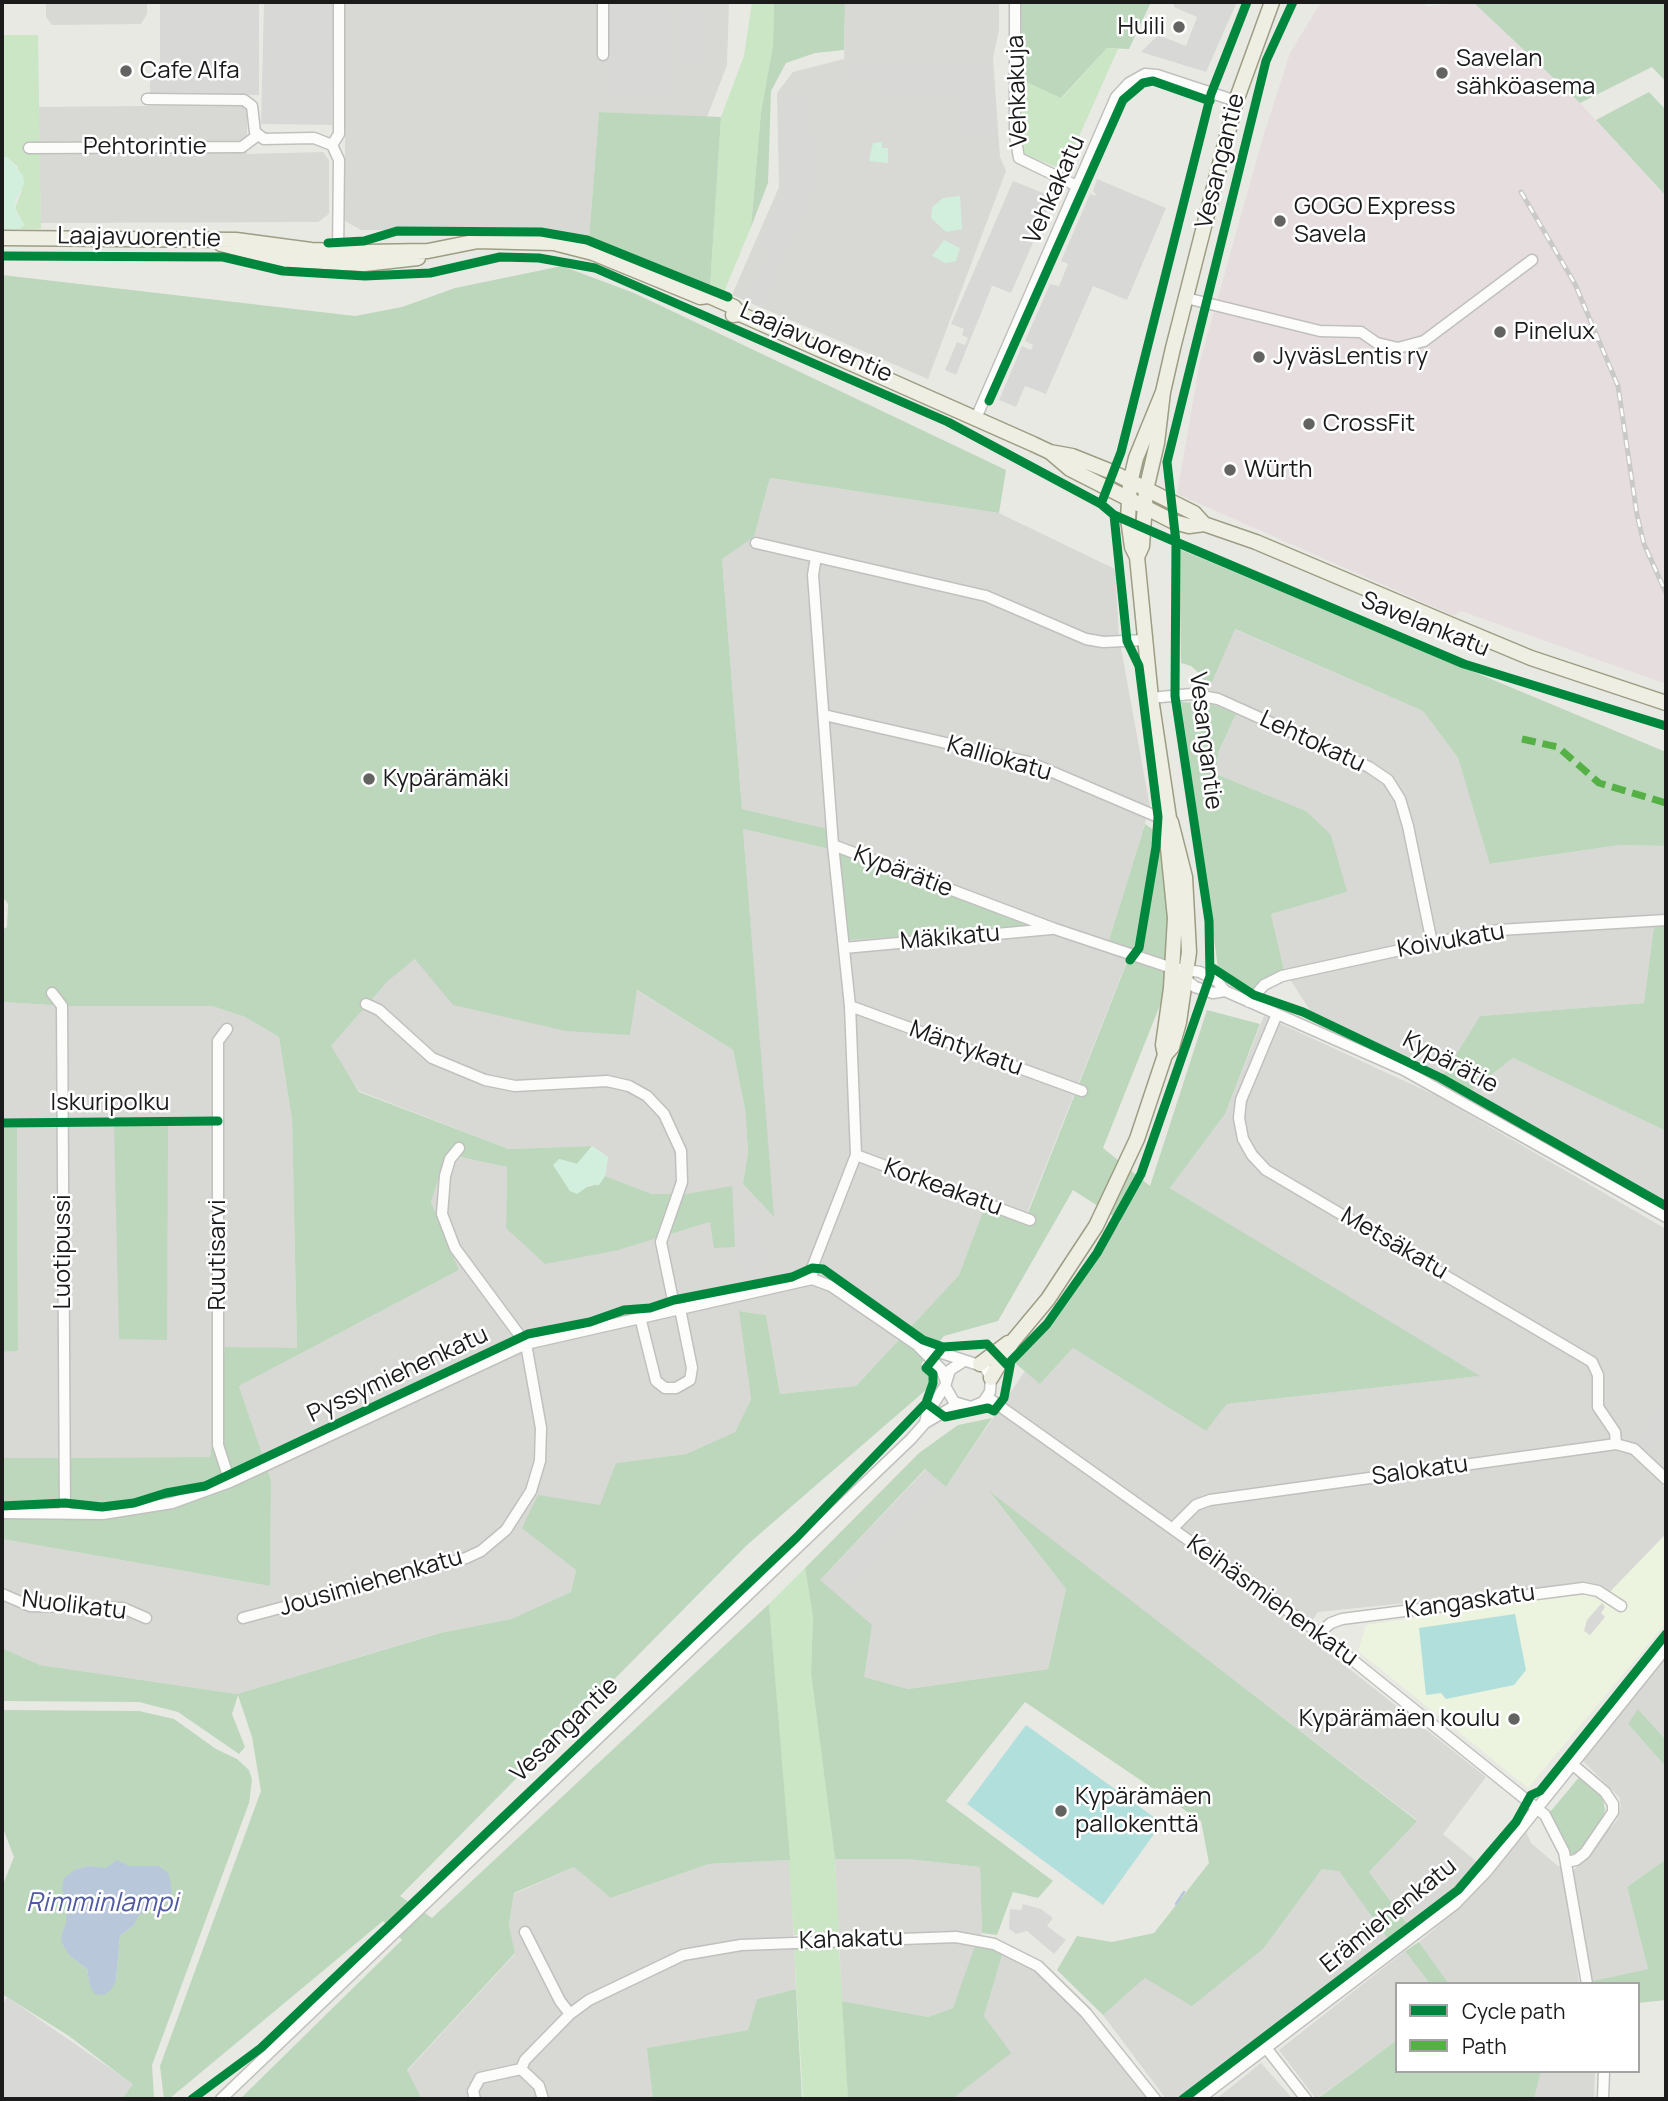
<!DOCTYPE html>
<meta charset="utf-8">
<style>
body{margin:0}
#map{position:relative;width:1668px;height:2101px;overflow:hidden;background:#e9e9e4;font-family:Manrope,sans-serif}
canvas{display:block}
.frame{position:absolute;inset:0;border:4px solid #1b1b1b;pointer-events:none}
.legend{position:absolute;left:1395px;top:1982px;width:245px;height:91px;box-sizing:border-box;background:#fff;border:2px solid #a4a4a4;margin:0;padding:9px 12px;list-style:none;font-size:21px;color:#1b1b1b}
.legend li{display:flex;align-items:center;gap:14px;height:35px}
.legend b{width:35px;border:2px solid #a4a4a4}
</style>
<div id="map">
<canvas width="1668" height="2101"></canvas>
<div class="frame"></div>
<ul class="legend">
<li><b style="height:9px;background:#00873e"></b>Cycle path</li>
<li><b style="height:9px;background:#55b145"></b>Path</li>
</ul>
</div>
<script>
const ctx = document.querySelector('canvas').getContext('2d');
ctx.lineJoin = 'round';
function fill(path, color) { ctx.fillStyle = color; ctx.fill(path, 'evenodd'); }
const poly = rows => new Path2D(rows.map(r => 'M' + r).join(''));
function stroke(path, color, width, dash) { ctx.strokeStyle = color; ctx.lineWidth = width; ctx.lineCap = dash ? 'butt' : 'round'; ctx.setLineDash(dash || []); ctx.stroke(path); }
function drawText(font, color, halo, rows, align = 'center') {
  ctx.font = font + ' Manrope,sans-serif'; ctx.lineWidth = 5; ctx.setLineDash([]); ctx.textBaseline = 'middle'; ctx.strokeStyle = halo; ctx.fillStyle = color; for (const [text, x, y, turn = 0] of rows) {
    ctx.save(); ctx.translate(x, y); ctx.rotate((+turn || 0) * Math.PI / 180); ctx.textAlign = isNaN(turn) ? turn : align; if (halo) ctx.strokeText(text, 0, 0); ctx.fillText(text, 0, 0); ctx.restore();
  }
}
fill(poly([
 [46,2,147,2,147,14,141,24,52,25,46,17],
 [345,2,729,2,727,65,707,117,599,112,589,238,540,230,361,230,345,221],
 [845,2,999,2,999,30,993,58,1000,157,1006,171,928,379,732,295,779,187,777,93,793,72,844,59],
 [247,105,247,154,323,152,329,160,329,214,318,222,41,223,38,107],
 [770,478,999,513,1115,569,1119,637,1150,807,1109,940,1131,951,1023,1223,984,1210,959,1275,856,1386,780,1394,766,1315,740,1311,751,1399,735,1432,686,1454,616,1463,601,1505,523,1528,576,1570,571,1592,511,1619,439,1633,237,1694,40,1665,2,1648,2,1539,270,1586,271,1480,239,1386,459,1270,431,1202,445,1154,507,1167,506,1228,619,1250,710,1222,734,1247,686,1194,652,1194,605,1176,608,1157,592,1146,509,1149,359,1091,330,1047,388,981,415,959,630,1035,636,990,733,1050,745,1109,748,1152,743,1184,773,1216,743,829,828,849,827,829,742,809,722,559,754,537],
 [1234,629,1423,711,1458,758,1491,864,1620,845,1666,846,1666,926,1654,926,1644,1003,1480,1016,1442,1077,1311,1012,1284,970,1271,914,1347,892,1306,811,1216,774,1218,753,1236,714,1212,704,1208,691],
 [2,1002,67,1006,212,1006,245,1017,279,1037,292,1120,297,1349,225,1347,210,1457,2,1458,2,1352,18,1351,17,1128,2,1128],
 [1264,1016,1437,1096,1666,1229,1666,1472,1658,1480,1666,1489,1666,1534,1610,1592,1593,1584,1318,1612,1304,1633,1486,1777,1443,1834,1477,1862,1454,1889,1408,1925,1369,1872,1417,1820,991,1494,1066,1589,1048,1669,908,1689,864,1677,820,1580,926,1469,946,1487,1025,1371,1041,1383,1073,1348,1206,1431,1227,1404,1479,1376,1170,1188,1225,1114],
 [1513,1058,1666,1131,1666,1203,1469,1092],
 [1666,1652,1666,1740,1639,1710,1628,1724,1666,1767,1666,1859,1627,1887,1648,1969,1592,1981,1572,1872,1617,1820,1621,1806,1619,1797,1581,1759],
 [1526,1831,1531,1843,1558,1866,1562,1865,1579,1982,1449,1984,1419,1942,1467,1901],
 [835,1859,908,1859,980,1867,982,1933,953,2008,928,2017,842,2001],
 [790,1860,796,1989,757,1999,748,2030,648,2048,653,2099,422,2099,407,2071,515,1954,509,1925,514,1894,574,1867,612,1898,709,1864],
 [1322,1869,1339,1870,1388,1939,1177,2099,1166,2099,1103,2015,1145,1978,1264,1948],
 [1405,1951,1430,1984,1397,1984,1397,2040,1316,2099,1279,2050],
 [1003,1952,1033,1970,1081,2013,1149,2099,952,2099,1010,2053,984,2016],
 [1261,2063,1293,2099,1216,2099],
 [1541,2071,1595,2071,1594,2099,1534,2099]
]), '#d8d8d5');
fill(poly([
 [1321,2,1419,2,1428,6,1473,2,1580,103,1666,196,1666,684,1461,611,1454,616,1177,494,1200,361,1263,137,1290,53]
]), '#e6dddf');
fill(poly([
 [1666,1534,1666,1623,1528,1788,1358,1651,1366,1625,1581,1594,1602,1600]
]), '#ecf3de');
fill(poly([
 [752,2,774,2,773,45,761,112,751,227,724,292,710,287,721,117,744,56],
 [2,35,38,35,41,229,19,229,24,225,15,208,22,190,18,167,7,157,2,157],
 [1107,48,1118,49,1064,170,1026,155,1022,147,1022,80,1062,98],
 [805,1568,813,1617,811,1673,835,1859,839,1932,794,1935,769,1604],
 [839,1947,848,2099,803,2099,794,1949]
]), '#cae6c4');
fill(poly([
 [774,2,845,2,844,50,815,53,786,63,771,91,768,183,751,227,761,112,773,45],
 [1021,2,1151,2,1129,49,1107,48,1061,98,1022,80],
 [1473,2,1666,2,1666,82,1652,67,1580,103],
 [1649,92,1666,110,1666,196,1596,120],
 [599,112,721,117,710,287,589,238],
 [562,266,634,293,1006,470,999,513,770,478,754,537,722,559,742,809,828,829,829,849,743,829,774,1217,743,1184,748,1152,745,1109,733,1050,637,990,630,1035,566,1031,453,1005,415,959,388,981,331,1046,359,1092,509,1149,592,1146,577,1164,559,1159,560,1173,570,1191,599,1184,605,1176,652,1194,686,1194,732,1186,735,1247,714,1248,710,1222,619,1250,545,1264,506,1228,507,1167,446,1154,431,1202,459,1270,239,1386,271,1480,270,1586,2,1539,2,1458,210,1457,225,1347,297,1348,292,1120,279,1037,245,1017,212,1006,67,1006,2,1002,2,930,7,927,8,904,2,896,2,275,355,316,402,307,455,288],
 [1179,549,1666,752,1666,846,1620,845,1490,864,1458,758,1423,711,1235,629,1208,691,1200,674,1191,666,1181,663],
 [1181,702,1212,704,1236,714,1218,753,1216,774,1306,811,1331,835,1347,892,1271,914,1284,970,1253,989,1218,968],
 [1145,824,1158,833,1170,934,1164,995,1103,1148,1150,1186,1207,1010,1260,1024,1225,1114,1170,1188,1480,1376,1227,1404,1206,1431,1073,1348,1040,1384,1015,1363,1121,1221,1073,1190,998,1321,944,1336,921,1364,929,1377,927,1389,747,1545,400,1896,432,1918,769,1604,790,1860,709,1864,611,1898,574,1867,514,1893,509,1925,515,1953,407,2070,422,2099,240,2099,402,1940,383,1921,169,2099,164,2099,160,2066,261,1791,252,1737,238,1695,232,1714,245,1747,239,1754,178,1712,139,1702,2,1701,2,1648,40,1665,237,1694,440,1633,511,1619,571,1592,576,1570,522,1528,538,1495,600,1505,616,1463,686,1454,735,1432,751,1399,739,1311,766,1315,780,1394,856,1386,959,1275,984,1209,1024,1223,1131,952,1109,940],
 [838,852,1038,927,848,940],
 [1654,926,1666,926,1666,1131,1513,1058,1469,1092,1442,1077,1480,1016,1644,1003],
 [168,1124,167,1340,119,1339,114,1125],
 [2,1128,17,1128,18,1351,2,1352],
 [992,1418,946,1487,925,1469,820,1580,872,1625,864,1677,908,1689,1048,1669,1066,1589,989,1491,1417,1821,1369,1872,1408,1925,1388,1939,1339,1871,1322,1869,1264,1948,1192,2006,1145,1978,1103,2015,1057,1970,1077,1936,1112,1942,1154,1933,1209,1863,1201,1821,1025,1702,946,1801,1053,1881,1038,1898,1013,1892,997,1935,982,1933,980,1867,908,1859,835,1859,811,1673,813,1617,805,1568,919,1453,958,1425],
 [1638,1709,1666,1740,1666,1767,1628,1724],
 [2,1710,139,1711,174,1719,216,1749,237,1759,249,1770,252,1780,249,1803,152,2065,154,2099,122,2099,132,2084,69,2036,2,1994,2,1887,14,1857,2,1826],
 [88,1866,106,1869,160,1866,167,1899,155,1903,138,1915,134,1925,120,1936,116,1980,90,1985,87,1969,70,1956,61,1936,66,1924,66,1898,76,1869],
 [1581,1775,1602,1794,1605,1810,1599,1831,1576,1855,1569,1854,1550,1812],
 [1666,1859,1666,2000,1638,2003,1638,1984,1592,1984,1592,1981,1648,1969,1627,1887],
 [1419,1942,1449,1984,1430,1984,1405,1951],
 [976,1943,1003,1952,984,2016,1011,2053,952,2099,848,2099,842,2001,928,2017,953,2008],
 [796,1989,802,2099,653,2099,647,2048,748,2030,757,1999],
 [1397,2040,1397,2071,1541,2071,1534,2099,1317,2099]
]), '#bcd7bc');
fill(poly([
 [882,142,882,148,888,148,888,163,869,161,873,143],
 [2,157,7,157,23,175,24,184,15,202,16,213,25,225,19,229,2,230],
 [960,196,962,229,946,232,931,218,932,207,943,198],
 [944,240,960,248,956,261,945,263,932,256],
 [592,1146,608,1157,605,1176,599,1185,590,1185,577,1194,570,1191,553,1165,559,1159,577,1164]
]), '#d2efdd');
fill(poly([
 [1515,1614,1526,1670,1514,1685,1446,1699,1441,1693,1426,1695,1419,1628],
 [1026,1725,1162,1823,1103,1905,967,1804]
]), '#b1dfdc');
fill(poly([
 [160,2,259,2,259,95,150,95,150,77,160,76],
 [264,2,333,2,332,125,261,124],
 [605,2,668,2,671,100,606,99],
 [680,2,702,2,703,68,681,68],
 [1174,2,1237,2,1206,72,1141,52,1158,35,1186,46,1197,17,1174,7],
 [990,63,996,135,957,133,959,93,878,93,878,82,849,82,849,64],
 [783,95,811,95,814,192,762,308,745,300,768,252,758,247,784,187],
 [1097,179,1166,208,1127,300,1093,286,1046,394,1025,386,1016,407,999,400,1022,346,1031,350,1033,345,1025,341,1050,284,1059,286,1068,264,1061,261,1090,194,1097,196,1093,191],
 [1013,181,1053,197,1011,293,988,284,992,286,956,375,945,370,957,342,965,345,968,338,962,335,964,329,951,324],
 [762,1218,766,1265,757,1266,758,1280,747,1280,746,1265,738,1266,734,1221],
 [1666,1403,1666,1432,1649,1452,1634,1439],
 [927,1472,942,1487,846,1589,830,1573],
 [1602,1603,1605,1607,1601,1613,1605,1617,1590,1635,1584,1631,1587,1620],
 [1023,1904,1041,1909,1053,1918,1047,1926,1066,1940,1054,1954,1027,1931,1016,1934,1009,1929,1010,1909,1021,1910],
 [7,1997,133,2084,122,2099,2,2099,2,2006]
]), '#d8d8d6');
fill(poly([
 [117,1860,129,1866,159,1866,169,1874,172,1893,139,1915,134,1925,120,1936,116,1980,111,1990,104,1995,95,1994,90,1986,87,1969,70,1956,62,1943,61,1936,66,1923,66,1898,62,1889,64,1878,76,1869,88,1866,106,1868]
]), '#b9c7db');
stroke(poly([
 [1176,1904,1184,1892]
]), '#b9c7db', 2.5);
const minor = poly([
 [603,2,603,55],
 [1015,2,1015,135,1019,158,1077,186],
 [147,99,244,100,252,106,255,132,264,139,314,138,332,145,339,160,338,256],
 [332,145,339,134,339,2],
 [29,148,242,147,258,135],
 [1186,298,1320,331,1361,332,1377,343,1398,348,1424,341,1532,260],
 [976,418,1116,97,1129,83,1145,74,1157,75,1236,101],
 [756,543,986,596,1086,639,1103,642,1146,640],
 [1151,698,1191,694,1218,699,1369,767,1388,780,1400,799,1408,826,1432,943],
 [824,715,1029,762,1158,817,1169,818],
 [833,845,1055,929,1172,968,1200,972,1217,981,1225,991,1404,1070,1666,1217],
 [844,948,1051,929],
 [1180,975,1195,987,1213,993,1225,991],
 [52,993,62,1006,65,1514],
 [1249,1002,1264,985,1282,976,1432,943,1499,930,1666,920],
 [366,1004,379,1010,432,1058,485,1080,515,1086,607,1081,629,1086,647,1096,664,1114,681,1151,682,1182,661,1242,675,1310],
 [850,1006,1082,1091],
 [1277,1014,1241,1100,1239,1118,1243,1139,1252,1155,1266,1170,1592,1362,1598,1375,1598,1407,1615,1432,1616,1444],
 [227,1029,218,1041,218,1445,230,1482],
 [856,1155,1030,1220],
 [812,1279,812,1268,856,1155,850,1006,833,845,813,575,816,557],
 [640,1317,656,1381,665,1388,676,1388,690,1380,692,1368,680,1309],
 [917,1345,985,1367,991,1378,990,1392,983,1402,971,1407,954,1402,945,1386,950,1370,964,1361],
 [987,1397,1319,1633,1545,1815,1564,1852,1587,1984],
 [925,1423,958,1404],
 [2,1513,103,1514,172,1503,230,1482,526,1344,812,1279,831,1286,917,1345,941,1369,946,1381],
 [1173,1528,1196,1505,1210,1500,1616,1444,1634,1449,1666,1479],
 [2,1594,30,1606,123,1608,146,1618],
 [243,1618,466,1558,481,1551,506,1530,531,1491,540,1461,541,1428,526,1344,455,1248,442,1214,445,1176,450,1159,459,1148],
 [1319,1633,1331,1623,1342,1619,1583,1588,1598,1591,1621,1606],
 [1566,1862,1576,1860,1585,1853,1613,1812,1613,1804,1605,1792,1572,1764],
 [525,1932,560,2001,570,2014],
 [1267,2049,1306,2099],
 [521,2069,525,2060,570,2014,589,2000,683,1955,741,1945,956,1937,994,1944,1038,1966,1086,2013,1155,2099],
 [221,2099,911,1439,925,1423,927,1414,945,1386],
 [475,2099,473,2091,480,2078,521,2069,539,2086,543,2099],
 [1199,2099,1455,1904,1486,1872,1666,1648],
 [1603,2099,1604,2071]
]);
const major = poly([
 [2,238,236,240,311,250,365,252,428,251,478,241,554,243,593,253,700,297,709,296,734,307,740,314],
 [221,244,284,260,364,264,418,258],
 [733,315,740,314,1033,444,1050,452,1070,469,1174,522,1189,526,1204,524],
 [1050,452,1072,456,1112,472,1194,513,1204,524,1256,542,1459,628,1531,658,1666,703],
 [1137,557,1142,546,1146,490,1157,443,1163,392,1173,348,1236,101,1272,2],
 [1165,1055,1172,1047,1179,1022,1189,952,1185,877,1171,822],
 [980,1364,1008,1343],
 [991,1378,1013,1341,1048,1299,1096,1226,1137,1139,1165,1055,1163,1045,1171,988,1175,918,1166,828,1169,818,1151,698,1137,557,1132,547,1128,519,1130,483,1136,458,1163,392]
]);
stroke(minor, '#c0c0be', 13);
stroke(major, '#9c9d83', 17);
stroke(minor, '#fcfcfb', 10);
stroke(major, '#efeee3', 14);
const rail = poly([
 [1521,192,1575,284,1618,386,1637,515,1644,544,1666,593]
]);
stroke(rail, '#c9c9c8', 5);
stroke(rail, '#fff', 2.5, [8]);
stroke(poly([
 [1522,739,1558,747,1599,783,1666,803]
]), '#55b145', 7, [14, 7]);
stroke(poly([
 [328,243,364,241,397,231,541,232,587,240,728,297],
 [2,256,223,257,283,271,365,276,430,273,500,257,539,258,595,268,948,422,1101,504,1114,515,1176,542,1464,664,1666,726],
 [989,401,1123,100,1143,83,1153,81,1210,101],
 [1101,504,1121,452,1211,94,1247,2],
 [1114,515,1127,641,1139,666,1158,817,1156,847,1139,948,1130,960],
 [1211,967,1254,995,1303,1012,1441,1078,1666,1206],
 [2,1123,218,1121],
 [926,1403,945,1417,988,1408,994,1411,1004,1398,1011,1361,1047,1324,1097,1253,1141,1174,1210,976,1209,921,1175,696,1176,542,1167,462,1266,61,1293,2],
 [2,1506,65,1503,102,1507,134,1503,166,1493,205,1486,528,1334,590,1322,624,1310,650,1308,674,1300,792,1277,812,1268,823,1269,923,1340,943,1347,987,1344,1008,1366],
 [192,2099,261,2048,797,1537,926,1403,933,1383,933,1374,926,1368,943,1347],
 [1183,2099,1458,1890,1516,1822,1531,1795,1540,1791,1666,1634]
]), '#00873e', 9);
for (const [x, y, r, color] of [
 [1179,27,7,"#636361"],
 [126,71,7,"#636361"],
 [1442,73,7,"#636361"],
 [1280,221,7,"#636361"],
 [1500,332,7,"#636361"],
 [1259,357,7,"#636361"],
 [1309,424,7,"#636361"],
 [1230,470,7,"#636361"],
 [369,779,7,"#636361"],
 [1514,1719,7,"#636361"],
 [1061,1811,7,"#636361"]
]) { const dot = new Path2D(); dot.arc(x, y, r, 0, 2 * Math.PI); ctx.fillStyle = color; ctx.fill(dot); stroke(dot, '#fff', 2.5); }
drawText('24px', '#1b1b1b', '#fff', [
 ["Huili",1165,27,"right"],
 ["Savelan",1456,59],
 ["sähköasema",1456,87],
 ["Cafe Alfa",140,71],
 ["GOGO Express",1294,207],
 ["Savela",1294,235],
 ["Pinelux",1514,332],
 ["JyväsLentis ry",1273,357],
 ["CrossFit",1323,424],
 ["Würth",1244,470],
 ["Kypärämäki",383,779],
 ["Kypärämäen koulu",1500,1719,"right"],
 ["Kypärämäen",1075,1797],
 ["pallokenttä",1075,1825]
], 'left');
drawText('24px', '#1b1b1b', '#fff', [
 ["Vehkakuja",1018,91,-92],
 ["Pehtorintie",145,147],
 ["Vesangantie",1221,161,-76],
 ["Vehkakatu",1055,190,-66],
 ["Laajavuorentie",139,238,1],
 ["Laajavuorentie",816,343,24],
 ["Savelankatu",1425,625,22],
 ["Vesangantie",1205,741,83],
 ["Lehtokatu",1312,742,25],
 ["Kalliokatu",999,759,16],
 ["Kypärätie",903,872,21],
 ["Mäkikatu",950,938,-5],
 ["Koivukatu",1451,941,-10],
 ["Mäntykatu",966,1049,20],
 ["Kypärätie",1450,1063,28],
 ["Iskuripolku",110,1103],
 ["Korkeakatu",943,1188,20],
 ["Metsäkatu",1394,1244,30],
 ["Luotipussi",63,1252,-90],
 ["Ruutisarvi",218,1255,-90],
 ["Pyssymiehenkatu",398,1375,-25],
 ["Salokatu",1420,1471,-8],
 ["Jousimiehenkatu",371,1583,-16],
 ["Keihäsmiehenkatu",1272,1601,36],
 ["Kangaskatu",1470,1602,-8],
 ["Nuolikatu",74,1606,7],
 ["Vesangantie",565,1730,-44],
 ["Erämiehenkatu",1389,1916,-39],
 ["Kahakatu",851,1940,-2]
]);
drawText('italic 26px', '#4f5aa2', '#fff', [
 ["Rimminlampi",102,1904]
]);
</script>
